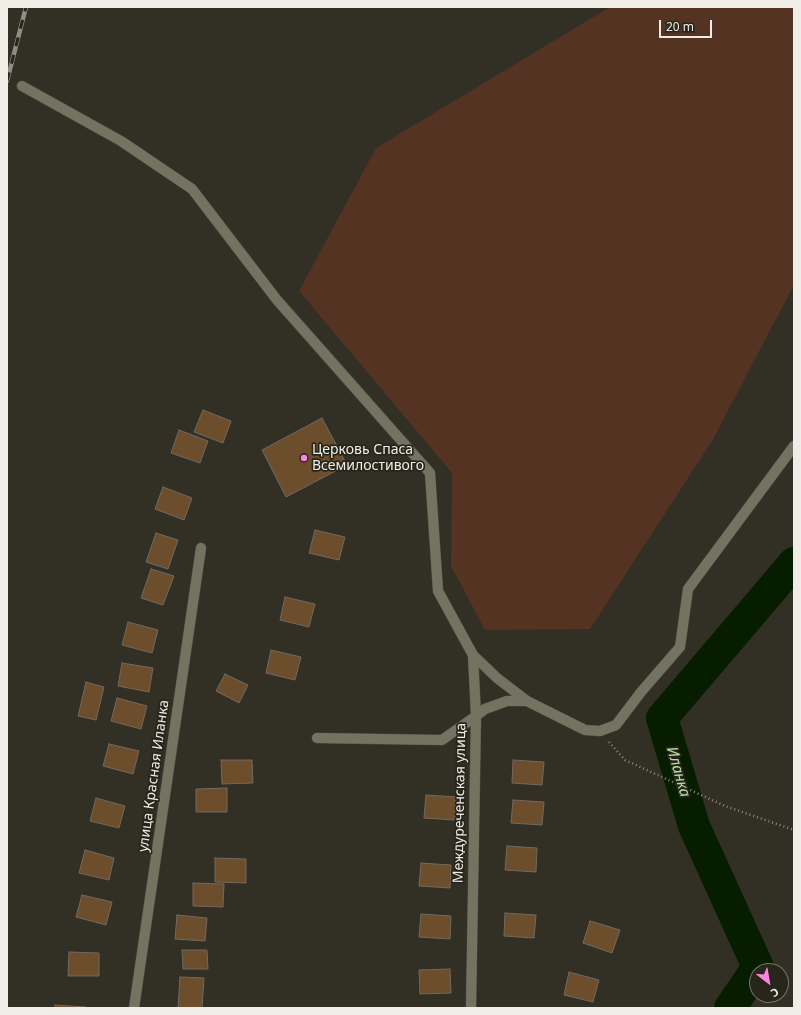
<!DOCTYPE html>
<meta charset="utf-8">
<style>
body{margin:0}
#map{position:relative;width:801px;height:1015px;overflow:hidden;background:#322f25;font-family:"Noto Sans",sans-serif}
canvas{display:block}
.frame{position:absolute;inset:0;border:8px solid #efede6;pointer-events:none}
.north{position:absolute;left:749px;top:963px;width:40px;height:40px;box-sizing:border-box;background:#28251b;border:1px solid #78756c;border-radius:50%;rotate:149deg;font-size:11px;font-weight:700;line-height:16px;text-align:center;color:#efede6}
.north::after{content:'';display:block;margin:auto;width:14px;height:18px;background:#fe85df;clip-path:polygon(50% 0,100% 100%,50% 72%,0 100%)}
.scale{position:absolute;left:659px;top:20px;width:53px;height:18px;box-sizing:border-box;border:2px solid #efede6;border-top:0;padding-left:5px;font-size:12px;line-height:14px;white-space:nowrap;color:#efede6;-webkit-text-stroke:3px #28251b;paint-order:stroke}
</style>
<div id="map">
<canvas width="801" height="1015"></canvas>
<div class="frame"></div>
<div class="north">С</div>
<div class="scale">20 m</div>
</div>
<script>
const ctx = document.querySelector('canvas').getContext('2d');
ctx.lineJoin = 'round';
function fill(path, color) { ctx.fillStyle = color; ctx.fill(path, 'evenodd'); }
const poly = rows => new Path2D(rows.map(r => 'M' + r).join(''));
function stroke(path, color, width, dash) { ctx.strokeStyle = color; ctx.lineWidth = width; ctx.lineCap = dash ? 'butt' : 'round'; ctx.setLineDash(dash || []); ctx.stroke(path); }
function drawText(font, color, halo, rows, align = 'center') {
  ctx.font = font + ' "Noto Sans",sans-serif'; ctx.lineWidth = 3.5; ctx.setLineDash([]); ctx.textBaseline = 'middle'; ctx.strokeStyle = halo; ctx.fillStyle = color; for (const [text, x, y, turn = 0] of rows) {
    ctx.save(); ctx.translate(x, y); ctx.rotate((+turn || 0) * Math.PI / 180); ctx.textAlign = isNaN(turn) ? turn : align; if (halo) ctx.strokeText(text, 0, 0); ctx.fillText(text, 0, 0); ctx.restore();
  }
}
fill(poly([
 [610,7,794,7,794,285,712,441,590,629,485,630,451,566,452,473,299,291,376,148]
]), '#543323');
stroke(poly([
 [730,1008,758,967,694,826,662,718,794,563]
]), '#071d00', 32);
const building = poly([
 [203,410,231,421,223,443,194,432,203,410],
 [322,418,347,465,286,497,262,450,322,418],
 [179,430,208,441,200,463,171,453,179,430],
 [163,487,192,498,184,520,155,509,163,487],
 [315,530,345,537,339,560,309,553,315,530],
 [156,533,178,540,168,569,146,562,156,533],
 [151,569,174,576,163,605,141,598,151,569],
 [285,597,315,604,309,627,280,620,285,597],
 [128,622,158,630,152,653,122,645,128,622],
 [271,650,301,657,295,680,266,673,271,650],
 [122,663,153,668,149,692,118,686,122,663],
 [225,674,248,685,239,703,216,691,225,674],
 [86,682,104,687,96,720,78,716,86,682],
 [117,698,147,706,141,729,111,721,117,698],
 [109,744,139,751,133,774,103,766,109,744],
 [221,760,252,760,253,783,222,784,221,760],
 [513,760,544,762,542,785,512,783,513,760],
 [227,788,227,812,196,812,196,789,227,788],
 [426,795,456,797,455,820,424,818,426,795],
 [96,798,125,806,119,828,90,821,96,798],
 [513,800,544,802,542,825,511,823,513,800],
 [507,846,537,848,536,872,505,870,507,846],
 [85,850,114,858,109,880,79,873,85,850],
 [215,858,246,859,246,883,215,882,215,858],
 [421,863,451,865,450,888,419,886,421,863],
 [193,883,224,884,223,907,193,906,193,883],
 [82,895,112,902,106,925,76,917,82,895],
 [505,913,536,915,534,938,504,936,505,913],
 [421,914,451,916,450,939,419,937,421,914],
 [177,915,207,918,205,941,175,939,177,915],
 [590,921,620,930,612,953,583,943,590,921],
 [182,950,207,950,208,969,183,969,182,950],
 [69,952,99,953,99,976,68,976,69,952],
 [450,969,451,993,420,994,419,970,450,969],
 [569,972,599,980,593,1002,564,995,569,972],
 [180,977,204,978,202,1008,178,1008,180,977],
 [55,1005,86,1007,86,1008,55,1008,55,1005]
]);
fill(building, '#6c4e2d');
stroke(building, '#726960', 1);
const minor = poly([
 [22,86,121,141,192,189,277,300,430,473,438,591,473,655,497,678,527,701],
 [473,655,476,716],
 [476,716,485,709,507,701,527,701,585,730,600,731,616,725,641,692,680,647,688,589,794,446],
 [317,738,442,740,476,716,471,1008],
 [134,1008,201,548]
]);
stroke(minor, '#504d44', 11);
stroke(poly([
 [609,742,625,760,725,806,794,830]
]), '#8d8a82', 2.5, [1, 3]);
stroke(minor, '#727461', 10);
const rail = poly([
 [7,81,26,7]
]);
stroke(rail, '#908d85', 4.5);
stroke(rail, '#28251b', 3, [9]);
for (const [x, y, r, color] of [
 [304,458,4,"#fe85df"]
]) { const dot = new Path2D(); dot.arc(x, y, r, 0, 2 * Math.PI); ctx.fillStyle = color; ctx.fill(dot); stroke(dot, '#28251b', 1.5); }
drawText('14px', '#efede6', '#28251b', [
 ["Церковь Спаса",312,450],
 ["Всемилостивого",312,466]
], 'left');
drawText('14px', '#efede6', '#28251b', [
 ["улица Красная Иланка",154,776,-82],
 ["Междуреченская улица",460,803,-89]
]);
drawText('italic 15px', '#b8e2a5', '#28251b', [
 ["Иланка",678,772,74]
]);
</script>
